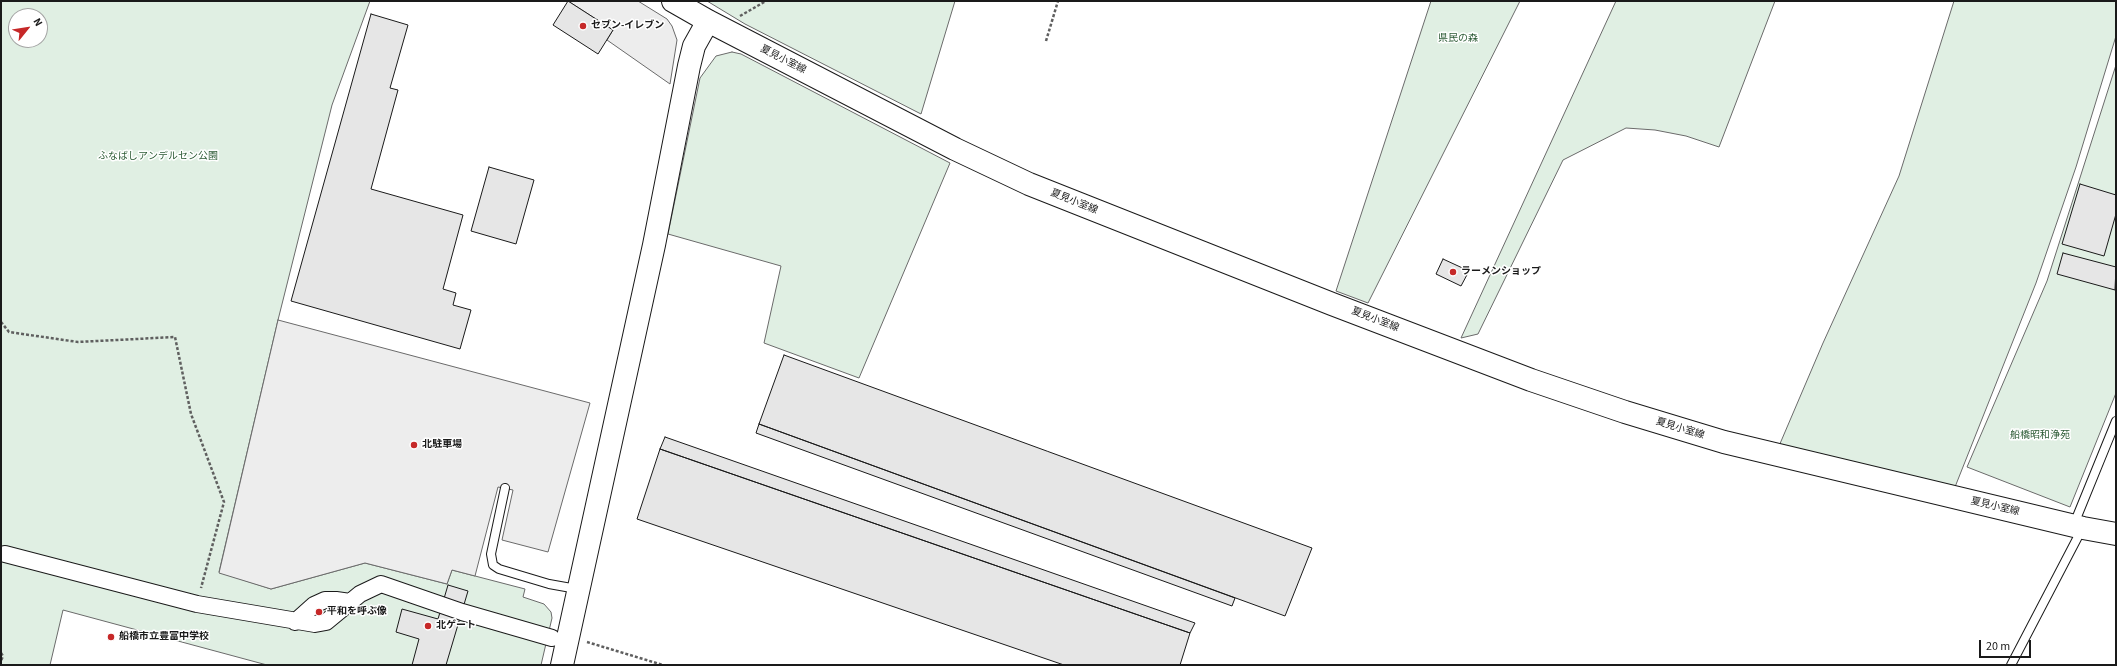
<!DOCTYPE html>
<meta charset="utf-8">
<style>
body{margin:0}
#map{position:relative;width:2117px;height:666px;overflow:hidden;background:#fff;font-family:"Source Sans 3",sans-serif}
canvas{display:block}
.frame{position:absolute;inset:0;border:2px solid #1a1a1a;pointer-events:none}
.north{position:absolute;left:8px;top:8px;width:40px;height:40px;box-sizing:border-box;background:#fff;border:1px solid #a3a3a3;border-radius:50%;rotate:60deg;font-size:11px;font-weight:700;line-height:16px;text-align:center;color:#1a1a1a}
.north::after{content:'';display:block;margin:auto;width:14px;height:18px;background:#c62828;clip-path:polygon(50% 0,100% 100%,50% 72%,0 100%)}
.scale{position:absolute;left:1979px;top:640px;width:52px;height:18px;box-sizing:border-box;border:2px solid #1a1a1a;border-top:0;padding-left:5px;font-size:12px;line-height:14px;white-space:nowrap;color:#1a1a1a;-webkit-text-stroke:3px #fff;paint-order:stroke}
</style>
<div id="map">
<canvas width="2117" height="666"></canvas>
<div class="frame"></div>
<div class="north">N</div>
<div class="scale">20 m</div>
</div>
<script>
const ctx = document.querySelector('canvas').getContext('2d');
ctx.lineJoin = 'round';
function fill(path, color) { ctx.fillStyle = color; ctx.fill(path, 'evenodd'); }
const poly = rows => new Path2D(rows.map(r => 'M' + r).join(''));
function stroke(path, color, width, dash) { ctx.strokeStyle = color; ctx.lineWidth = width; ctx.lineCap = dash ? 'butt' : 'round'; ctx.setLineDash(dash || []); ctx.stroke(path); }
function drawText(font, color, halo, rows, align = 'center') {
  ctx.font = font + ' "Source Sans 3","Noto Sans JP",sans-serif'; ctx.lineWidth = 3; ctx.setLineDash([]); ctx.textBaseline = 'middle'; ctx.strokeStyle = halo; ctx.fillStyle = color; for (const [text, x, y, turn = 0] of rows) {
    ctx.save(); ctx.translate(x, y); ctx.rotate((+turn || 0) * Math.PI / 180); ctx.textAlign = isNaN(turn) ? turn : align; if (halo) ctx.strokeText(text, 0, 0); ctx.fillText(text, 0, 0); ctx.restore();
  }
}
const green = poly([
 [1,1,370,1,332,105,278,320,219,572,271,589,365,563,447,584,452,570,525,589,523,597,544,604,551,612,552,618,541,665,267,665,63,610,50,665,1,665,1,1],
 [16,16,40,16,40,40,16,40,16,16],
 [707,1,955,1,921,114,745,24,707,1],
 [1431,1,1520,1,1368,303,1336,291,1431,1],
 [1616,1,1775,1,1719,147,1686,136,1655,130,1626,128,1563,160,1478,334,1461,338,1616,1],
 [1954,1,2116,1,2116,36,2076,167,2036,283,1955,487,1779,446,1823,343,1899,176,1954,1],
 [732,52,741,54,950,163,859,378,764,343,781,266,668,234,700,78,716,56,732,52],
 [2116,65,2116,393,2070,507,1967,467,2047,281,2116,65]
]);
fill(green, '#e0efe3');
stroke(green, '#6a6a6a', 1);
const parking = poly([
 [568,1,638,1,667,19,672,26,677,40,670,84,607,40,613,30,568,1],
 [278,320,590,403,548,552,502,540,513,490,498,487,475,576,452,570,447,584,365,563,271,589,219,573,278,320]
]);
fill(parking, '#ededed');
stroke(parking, '#6a6a6a', 1);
const building = poly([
 [568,1,613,30,598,54,553,25,568,1],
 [371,14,408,25,390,88,398,90,371,189,463,215,443,289,456,293,453,305,471,310,460,349,291,301,371,14],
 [489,167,534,180,516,244,471,231,489,167],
 [2080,184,2116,195,2116,214,2104,256,2062,244,2080,184],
 [2063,253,2116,267,2115,290,2057,274,2063,253],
 [1443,259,1469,271,1461,286,1436,274,1443,259],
 [784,355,1312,548,1285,616,759,424,784,355],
 [759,424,1235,598,1232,606,756,433,759,424],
 [665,437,1195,623,1190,633,660,449,665,437],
 [660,449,1190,633,1180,665,1064,665,637,519,660,449],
 [448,585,468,591,446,665,412,665,419,639,396,632,402,609,438,619,448,585]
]);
fill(building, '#e6e6e6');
stroke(building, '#1a1a1a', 1);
const lane = poly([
 [505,488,491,554,493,565,499,569,549,584,577,589],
 [2074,524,2116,421],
 [2011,665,2082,529]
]);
const street = poly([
 [5,554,197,604,315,624,326,622,360,594,381,584,462,612,552,638],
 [295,622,314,605,325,600,336,600,350,602]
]);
const secondary = poly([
 [673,1,708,21,955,149,1029,184,1332,304,1531,380,1625,412,1724,442,2083,528,2116,534],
 [562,665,654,245,689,66,694,46,708,21]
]);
stroke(lane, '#1a1a1a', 10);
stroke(street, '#1a1a1a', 18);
stroke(secondary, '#1a1a1a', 24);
stroke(poly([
 [740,16,766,1],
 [1046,41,1058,1],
 [1,322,9,332,78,342,175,337,191,414,224,502,201,588],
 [587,642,663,665],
 [1,653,3,656,1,661]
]), '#5f5f5f', 2.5, [3, 2]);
stroke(lane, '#fff', 8);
stroke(street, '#fff', 16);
stroke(secondary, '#fff', 22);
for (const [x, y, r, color] of [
 [583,26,4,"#c62828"],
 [1453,272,4,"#c62828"],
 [414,445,4,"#c62828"],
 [319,612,4,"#c62828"],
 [428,626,4,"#c62828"],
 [111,637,4,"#c62828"]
]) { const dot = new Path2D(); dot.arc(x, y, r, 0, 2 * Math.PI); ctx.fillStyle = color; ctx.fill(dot); stroke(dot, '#fff', 1.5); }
drawText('bold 10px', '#1a1a1a', '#fff', [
 ["セブン-イレブン",591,26],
 ["ラーメンショップ",1461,272],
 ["北駐車場",422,445],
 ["平和を呼ぶ像",327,612],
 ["北ゲート",436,626],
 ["船橋市立豊富中学校",119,637]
], 'left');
drawText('10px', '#2b5a34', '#fff', [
 ["県民の森",1458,39],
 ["ふなばしアンデルセン公園",158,157],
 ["船橋昭和浄苑",2040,436]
]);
drawText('10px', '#1a1a1a', '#fff', [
 ["夏見小室線",783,60,27],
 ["夏見小室線",1074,202,22],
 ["夏見小室線",1375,320,21],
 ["夏見小室線",1680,429,17],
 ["夏見小室線",1995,507,13]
]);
</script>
